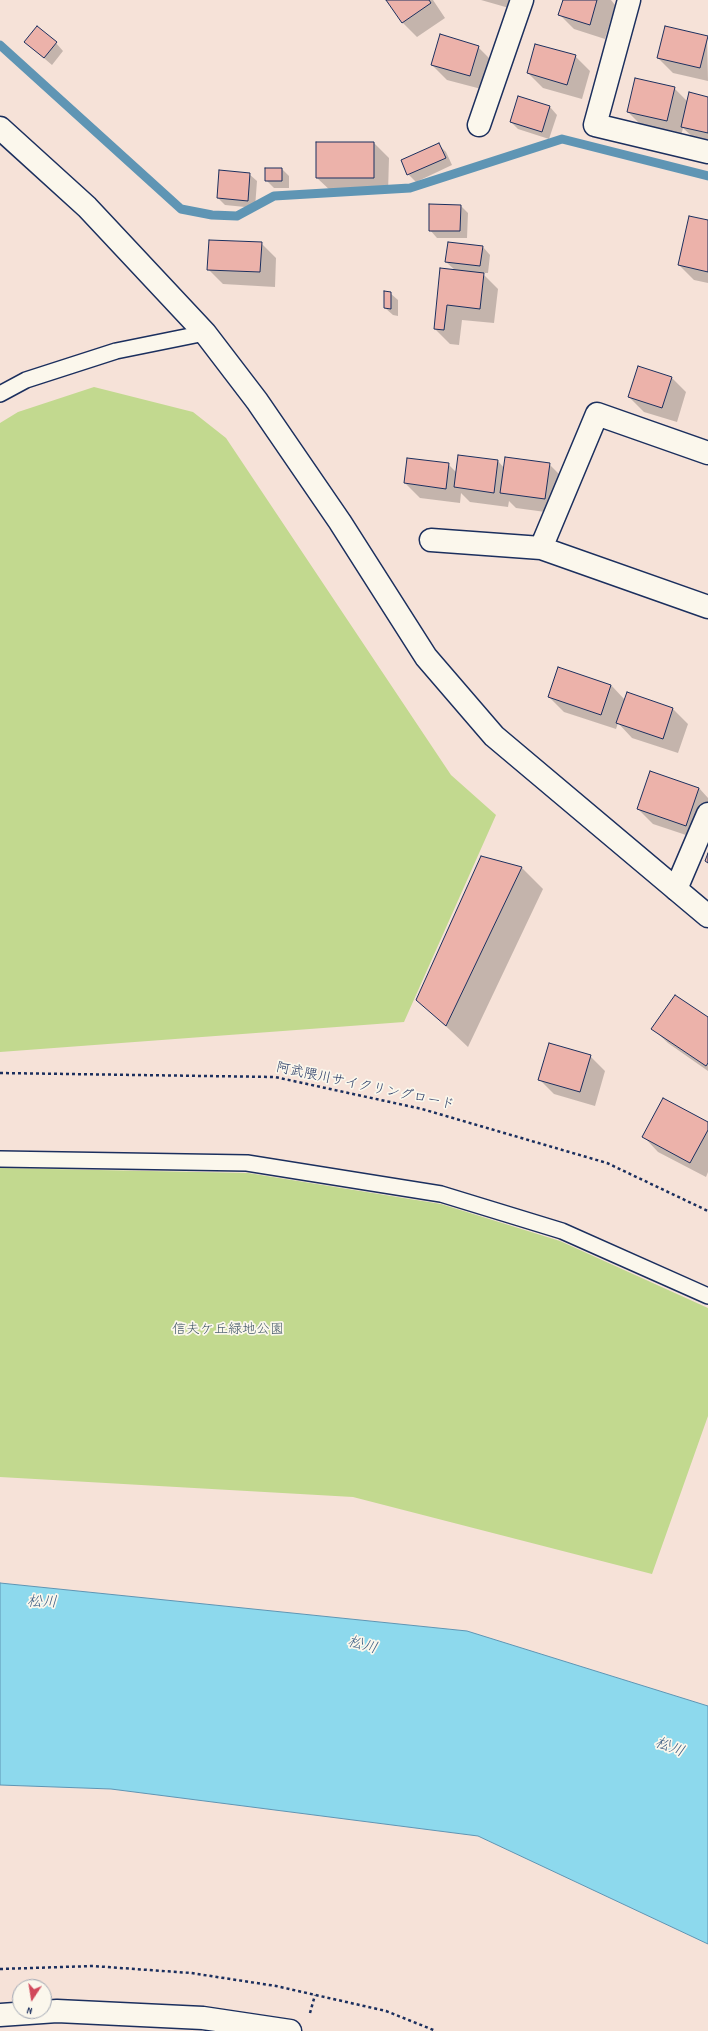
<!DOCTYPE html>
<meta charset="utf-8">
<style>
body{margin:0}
#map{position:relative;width:708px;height:2031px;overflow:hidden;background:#f6e2d8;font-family:Dekko,sans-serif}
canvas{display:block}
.north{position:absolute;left:12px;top:1979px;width:40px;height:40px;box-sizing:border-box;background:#fbf7ec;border:1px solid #a1a7b3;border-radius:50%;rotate:192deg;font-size:11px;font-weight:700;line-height:16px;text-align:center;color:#1b2f5e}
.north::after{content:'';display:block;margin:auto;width:14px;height:18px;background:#d1495b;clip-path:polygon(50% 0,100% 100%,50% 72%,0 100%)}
</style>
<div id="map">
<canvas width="708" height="2031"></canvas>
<div class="north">N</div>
</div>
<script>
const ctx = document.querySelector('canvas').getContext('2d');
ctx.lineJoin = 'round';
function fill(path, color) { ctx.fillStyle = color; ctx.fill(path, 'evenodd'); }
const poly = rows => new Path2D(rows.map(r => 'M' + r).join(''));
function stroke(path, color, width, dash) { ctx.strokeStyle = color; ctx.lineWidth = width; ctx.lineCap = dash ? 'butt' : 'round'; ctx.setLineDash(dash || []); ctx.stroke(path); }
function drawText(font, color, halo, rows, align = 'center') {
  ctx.font = font + ' Dekko,"Klee One",sans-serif'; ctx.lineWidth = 3.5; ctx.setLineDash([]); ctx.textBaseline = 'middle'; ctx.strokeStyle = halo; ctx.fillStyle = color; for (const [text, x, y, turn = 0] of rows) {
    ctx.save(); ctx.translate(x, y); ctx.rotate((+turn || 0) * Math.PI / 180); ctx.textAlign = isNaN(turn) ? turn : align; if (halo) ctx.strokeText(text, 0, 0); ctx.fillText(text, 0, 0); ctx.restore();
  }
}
fill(poly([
 [94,387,193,412,226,438,451,775,496,815,404,1022,0,1052,0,423,18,412],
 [0,1168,248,1173,441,1204,560,1241,708,1308,708,1416,652,1574,353,1497,0,1477]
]), '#c2d98f');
const water = poly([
 [0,1583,467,1631,708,1706,708,1944,478,1836,111,1789,0,1785,0,1583]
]);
fill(water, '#8dd9ed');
stroke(water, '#5f95b4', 1);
fill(poly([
 [387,0,433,0,445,18,417,37,402,22],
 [481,0,511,0,509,8],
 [564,0,611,0,615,5,605,39,574,29,559,14],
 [707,37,708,81,673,73,658,58],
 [25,42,56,43,63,51,52,65],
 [478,47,493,62,485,90,447,80,432,65],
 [575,56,590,71,582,99,543,88,528,73],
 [674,88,688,102,708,98,708,144,697,141,683,128,681,136,643,127,628,112],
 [550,107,557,115,549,139,518,129,511,122],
 [374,143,389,158,388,193,332,192,317,178],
 [439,145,446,152,452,165,416,182,408,174],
 [282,169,289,176,289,188,274,188,266,180],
 [249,174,257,181,255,208,225,205,218,198],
 [461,206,468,213,467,238,437,238,430,230],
 [708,221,708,283,694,280,679,265],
 [261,243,276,258,275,287,223,284,208,269],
 [483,247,490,255,488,273,482,273,498,289,494,323,462,320,459,345,450,344,435,329,455,270,446,262],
 [390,293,398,300,398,316,393,315,385,308],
 [671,377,686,392,677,422,644,412,629,397],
 [498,461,504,468,549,464,564,479,560,514,516,508,509,501,508,507,470,502,461,493,460,503,420,498,405,483,448,464,457,473],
 [559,668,611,685,625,700,627,694,673,709,688,724,678,753,632,738,618,723,616,729,564,712,549,697],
 [699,788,708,798,708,820,701,840,653,824,638,809],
 [522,868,543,889,468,1047,418,1000],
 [708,1018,708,1071,668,1043,653,1029],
 [590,1056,605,1071,595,1106,554,1094,540,1080],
 [708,1123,708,1172,706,1177,658,1152,644,1137]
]), '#0003');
stroke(poly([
 [0,45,181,209,212,215,237,216,274,196,410,188,562,139,708,176]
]), '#5f95b4', 9);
const building = poly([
 [386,0,429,0,431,3,402,23,386,0],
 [563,0,597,0,590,25,558,15,563,0],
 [37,26,57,42,44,58,24,42,37,26],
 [665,26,708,36,700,68,657,58,665,26],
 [440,34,479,46,470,76,431,65,440,34],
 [535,44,576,55,567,85,527,73,535,44],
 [635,78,675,87,667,121,627,112,635,78],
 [689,92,708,97,708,133,681,127,689,92],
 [518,96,550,106,542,132,510,122,518,96],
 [316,142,374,142,374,178,316,178,316,142],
 [439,143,446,158,407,175,401,160,439,143],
 [265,168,282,168,282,181,265,181,265,168],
 [219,170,250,173,248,201,217,198,219,170],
 [429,204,461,205,460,231,429,231,429,204],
 [689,216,708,220,708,272,678,265,689,216],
 [209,240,262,242,260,272,207,270,209,240],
 [448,242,483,246,480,266,445,262,448,242],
 [440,268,484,273,480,309,447,305,444,330,434,329,440,268],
 [384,291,391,292,391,309,384,308,384,291],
 [638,366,672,377,662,408,628,397,638,366],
 [458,455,498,460,494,493,454,487,458,455],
 [505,457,550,463,545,499,500,493,505,457],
 [407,458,449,463,446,489,404,483,407,458],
 [558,667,611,685,601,715,548,697,558,667],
 [627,692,673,708,663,739,616,723,627,692],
 [650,771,699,788,686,826,637,809,650,771],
 [708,853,708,863,705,861,708,853],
 [481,856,522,867,446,1026,416,1000,481,856],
 [675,995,708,1017,708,1063,706,1066,651,1029,675,995],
 [549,1043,591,1055,580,1092,538,1080,549,1043],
 [663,1098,708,1122,708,1130,690,1163,642,1137,663,1098]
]);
fill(building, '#ecb2aa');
stroke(building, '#1b2f5e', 1);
const service = poly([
 [0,394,26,380,116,351,205,333],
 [0,1159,247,1163,441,1194,562,1231,708,1296]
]);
const minor = poly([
 [629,0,595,125,708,152],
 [479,125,522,0],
 [431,540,541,548,708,607],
 [541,548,597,414,708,453],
 [676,889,708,814],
 [0,2015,57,2011,203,2018,290,2031]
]);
const tertiary = poly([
 [0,128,87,207,205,333,257,401,340,522,426,657,494,736,708,916]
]);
stroke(service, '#1b2f5e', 18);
stroke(minor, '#1b2f5e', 25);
stroke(tertiary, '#1b2f5e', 25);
stroke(poly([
 [0,1073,275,1077,422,1109,607,1163,708,1211],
 [0,1969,93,1966,191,1973,276,1986,386,2011,436,2031],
 [310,2013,315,1995]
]), '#1b2f5e', 2.5, [3, 3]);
stroke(service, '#fbf7ec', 15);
stroke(minor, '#fbf7ec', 22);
stroke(tertiary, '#fbf7ec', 22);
drawText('14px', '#1b2f5e', '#fbf7ec', [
 ["阿武隈川サイクリングロード",365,1088,12]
]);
drawText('14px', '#455a6a', '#fbf7ec', [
 ["信夫ケ丘緑地公園",228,1331]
]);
drawText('italic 15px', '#385a82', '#fbf7ec', [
 ["松川",42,1604,2],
 ["松川",362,1647,15],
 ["松川",669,1749,21]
]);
</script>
